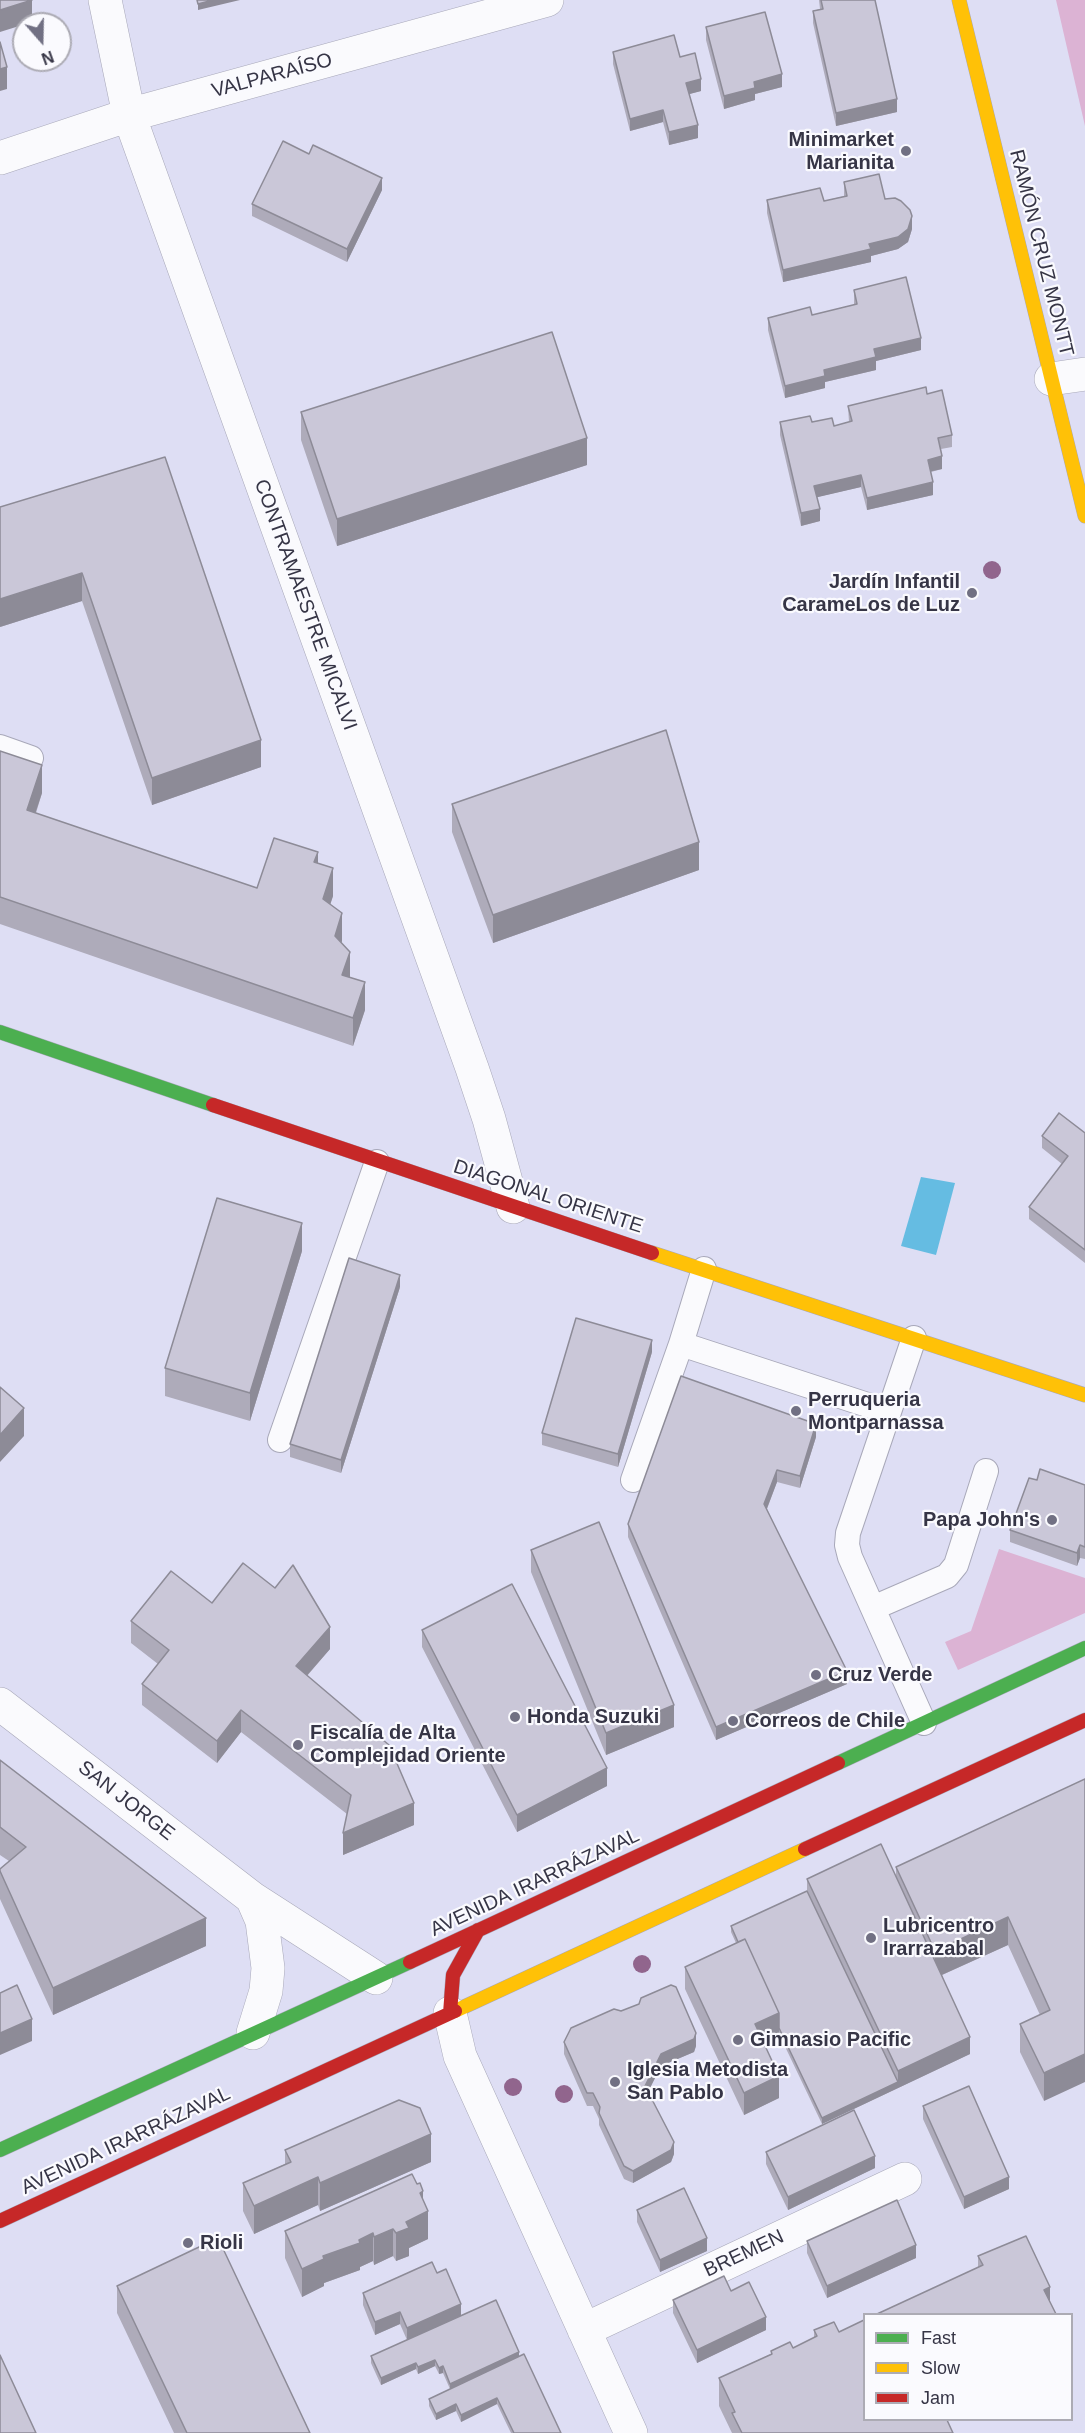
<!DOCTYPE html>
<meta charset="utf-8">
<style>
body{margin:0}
#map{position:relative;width:1085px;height:2433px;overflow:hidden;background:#dedef4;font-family:Arial,sans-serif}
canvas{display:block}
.legend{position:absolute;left:863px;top:2313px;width:210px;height:108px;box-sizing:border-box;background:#fafafe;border:2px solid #acabb4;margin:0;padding:8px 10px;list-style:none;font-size:18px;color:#363546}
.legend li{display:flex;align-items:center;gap:12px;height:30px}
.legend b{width:30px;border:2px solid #acabb4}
.north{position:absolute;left:12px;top:12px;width:60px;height:60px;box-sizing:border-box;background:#fafafe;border:2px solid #acabb4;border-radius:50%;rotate:160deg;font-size:16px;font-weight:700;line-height:24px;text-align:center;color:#363546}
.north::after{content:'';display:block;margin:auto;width:21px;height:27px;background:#717083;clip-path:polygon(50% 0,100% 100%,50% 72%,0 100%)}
</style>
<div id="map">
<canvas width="1085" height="2433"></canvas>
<ul class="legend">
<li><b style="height:8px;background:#4caf50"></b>Fast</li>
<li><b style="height:8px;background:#ffc107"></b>Slow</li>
<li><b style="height:8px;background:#c62828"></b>Jam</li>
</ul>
<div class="north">N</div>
</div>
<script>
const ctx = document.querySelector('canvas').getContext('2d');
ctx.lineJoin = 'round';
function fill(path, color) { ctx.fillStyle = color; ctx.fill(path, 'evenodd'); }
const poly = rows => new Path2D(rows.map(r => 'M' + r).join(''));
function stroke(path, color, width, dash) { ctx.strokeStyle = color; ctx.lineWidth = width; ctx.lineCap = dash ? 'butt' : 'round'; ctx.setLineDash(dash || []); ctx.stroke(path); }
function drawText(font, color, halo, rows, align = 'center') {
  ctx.font = font + ' Arial,sans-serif'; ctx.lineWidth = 4.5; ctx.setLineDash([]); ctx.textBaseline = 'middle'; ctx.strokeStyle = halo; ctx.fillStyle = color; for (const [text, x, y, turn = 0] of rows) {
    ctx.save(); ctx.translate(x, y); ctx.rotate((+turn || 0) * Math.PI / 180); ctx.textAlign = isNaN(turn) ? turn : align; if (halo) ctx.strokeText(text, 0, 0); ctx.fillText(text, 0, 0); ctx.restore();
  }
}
fill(poly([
 [1056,0,1085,0,1085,126],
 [999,1549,1085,1578,1085,1613,958,1670,945,1642,971,1631]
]), '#dcb3d4');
fill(poly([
 [921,1177,955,1183,936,1255,901,1246]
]), '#65bce2');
const lane = poly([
 [0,747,31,758],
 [704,1269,681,1344,889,1412],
 [914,1338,848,1533,847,1545,850,1557,924,1723],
 [280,1440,377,1162],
 [633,1480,681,1344],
 [873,1608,947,1576,956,1565,986,1471]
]);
const street = poly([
 [105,0,129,115,472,1068,489,1119,513,1207],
 [0,158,129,115,547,0],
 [1051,379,1085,374],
 [0,1704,252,1898,376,1978],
 [252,1898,262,1921,268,1968,266,1991,253,2033],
 [450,2013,460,2056,631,2433],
 [584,2330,905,2179]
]);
const fast = poly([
 [0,1032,213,1105],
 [838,1763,1085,1648],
 [0,2150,410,1962]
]);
const slow = poly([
 [959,0,1085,516],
 [652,1253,1085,1395],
 [455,2011,805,1849]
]);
const jam = poly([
 [213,1105,652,1253],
 [805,1849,1085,1720],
 [410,1962,838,1763],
 [450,2013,453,1975,478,1930],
 [0,2221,455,2011]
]);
stroke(lane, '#a8a8b9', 26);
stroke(street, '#a8a8b9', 34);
stroke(fast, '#a8a8b9', 15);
stroke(slow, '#a8a8b9', 15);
stroke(jam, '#a8a8b9', 15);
stroke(lane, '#fafafd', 24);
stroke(street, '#fafafd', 33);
stroke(fast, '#4caf50', 14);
stroke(slow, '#ffc107', 14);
stroke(jam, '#c62828', 14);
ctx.fillStyle = '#91658d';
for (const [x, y] of [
 [992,570],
 [642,1964],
 [513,2087],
 [564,2094]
]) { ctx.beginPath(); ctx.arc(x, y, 9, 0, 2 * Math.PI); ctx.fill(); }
fill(poly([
 [819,0,875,0,897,112,836,126,813,23,813,11,820,9],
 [706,27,782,87,755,94,755,100,724,109,706,40],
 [613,52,680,57,701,91,689,94,698,138,669,145,663,122,630,131,613,64],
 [309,154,382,190,347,262,252,216,252,204],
 [844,182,885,199,912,229,908,242,898,249,871,256,871,262,783,282,767,213,767,200,824,201,844,196],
 [854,290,921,350,876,361,876,370,825,382,825,388,785,398,768,330,768,318,812,315,854,305],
 [927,394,952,435,952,447,941,449,942,469,931,472,933,495,867,510,861,487,817,497,820,521,801,526,780,435,780,422,812,422,834,426,849,422,848,406],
 [301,412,587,465,337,546,301,440],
 [165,457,261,767,152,805,82,601,0,627],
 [0,751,42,793,36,813,257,888,318,863,333,896,330,905,342,941,341,942,350,977,365,1010,353,1046,0,924],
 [452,804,699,870,493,943,452,832],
 [1085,1133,1085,1263,1029,1219,1029,1207,1062,1164,1042,1148,1042,1136],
 [302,1251,250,1421,165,1396,165,1368],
 [400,1287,341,1473,290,1457,290,1444],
 [652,1352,618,1467,542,1445,542,1433],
 [816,1437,800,1488,777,1482,767,1509,847,1684,716,1740,628,1537,628,1524],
 [1037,1480,1085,1485,1085,1559,1080,1558,1077,1566,1010,1542,1010,1530],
 [531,1550,674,1727,606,1755,531,1572],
 [212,1603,330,1649,307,1676,414,1825,343,1855,347,1814,241,1732,217,1763,142,1705,142,1684,158,1664,131,1643,131,1621],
 [422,1630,607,1786,517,1832,422,1647],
 [0,1760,206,1946,53,2015,0,1899,0,1869,9,1861,0,1855],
 [1085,1779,1044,2101,1020,2052,1020,2024,1040,2015,1008,1945,942,1975,970,2054,822,2124,779,2034,763,2042,779,2098,744,2115,685,1989,685,1967,736,1943,731,1932,731,1926,807,1891,807,1879,896,1876,896,1867],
 [639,2004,696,2046,694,2052,661,2066,648,2092,674,2154,671,2162,633,2183,624,2179,599,2125,599,2119,593,2106,587,2106,564,2054,564,2042,621,2011],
 [923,2106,1009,2189,964,2209,923,2119],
 [285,2150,431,2162,320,2211,318,2205,254,2234,243,2211,243,2183,285,2164],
 [766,2152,875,2168,788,2210,766,2164],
 [423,2201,428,2239,409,2248,409,2256,396,2261,393,2256,374,2265,373,2261,360,2267,360,2270,324,2283,324,2286,302,2297,285,2258,285,2231],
 [637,2210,707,2251,660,2272,637,2222],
 [807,2241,916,2258,827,2298,807,2253],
 [978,2256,1050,2303,978,2267],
 [437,2273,461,2316,519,2357,561,2433,511,2433,497,2404,461,2422,456,2411,436,2420,429,2406,429,2399,450,2389,443,2373,439,2374,435,2366,418,2374,416,2369,381,2385,371,2363,371,2356,407,2340,400,2324,375,2335,363,2305,363,2293],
 [117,2286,310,2433,174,2433,117,2313],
 [731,2291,766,2330,697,2363,673,2313,673,2300],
 [814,2330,839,2332,953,2433,732,2433,719,2406,719,2378,771,2354,771,2351,793,2348,814,2338]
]), '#aeabba');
fill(poly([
 [32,0,32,22,0,32,0,10],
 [213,0,240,0,198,10,198,4],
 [7,67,7,89,0,91,0,69],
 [782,74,782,87,755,94,755,100,724,109,724,96,754,82],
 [701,79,701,91,686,95,686,83],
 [897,99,897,112,836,126,836,113],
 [663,110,663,122,630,131,630,119],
 [698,125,698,138,669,145,669,132],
 [382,178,382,190,347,262,347,249],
 [912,216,912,229,908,242,898,249,871,256,871,262,783,282,783,270,869,244],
 [921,338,921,350,876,361,876,370,825,382,825,388,785,398,785,386,874,349],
 [587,438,587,465,337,546,337,519],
 [942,456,942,469,928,472,928,460],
 [861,475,861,487,814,498,814,486],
 [933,482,933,495,867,510,867,498],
 [820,509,820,521,801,526,801,513],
 [82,573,82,601,0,627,0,599],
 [261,740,261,767,152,805,152,778],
 [42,765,42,793,27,838,27,810],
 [699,842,699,870,493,943,493,915],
 [318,852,318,880,314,862],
 [333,868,333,896,323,926,323,899],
 [342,913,342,941,335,963,335,936],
 [350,952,350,980,342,975],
 [365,982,365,1010,353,1046,353,1018],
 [302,1223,302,1251,250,1421,250,1393],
 [400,1275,400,1287,341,1473,341,1460],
 [652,1340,652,1352,618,1467,618,1454],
 [24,1408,24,1436,0,1462,0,1435],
 [816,1424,816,1437,800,1488,800,1476],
 [777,1470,777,1482,764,1516,764,1504],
 [1080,1545,1080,1558,1077,1566,1077,1553],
 [330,1627,330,1649,296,1688,296,1666],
 [847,1671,847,1684,716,1740,716,1727],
 [674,1705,674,1727,606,1755,606,1733],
 [241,1710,241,1732,217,1763,217,1741],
 [607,1768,607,1786,517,1832,517,1815],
 [414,1803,414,1825,343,1855,343,1833],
 [1008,1917,1008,1945,935,1978,935,1951],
 [206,1918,206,1946,53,2015,53,1988],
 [779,2013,779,2035,755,2046,755,2024],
 [32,2019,32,2041,0,2055,0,2033],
 [696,2033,696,2046,694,2052,661,2066,645,2098,645,2086,661,2054],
 [970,2037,970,2054,822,2124,822,2118,898,2082,898,2071],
 [1085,2054,1085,2082,1044,2101,1044,2073],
 [779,2076,779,2098,744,2115,744,2093],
 [431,2134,431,2162,320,2211,320,2183],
 [674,2142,674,2154,671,2162,633,2183,633,2171],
 [875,2156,875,2168,788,2210,788,2197],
 [318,2177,318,2205,254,2234,254,2206],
 [1009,2177,1009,2189,964,2209,964,2197],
 [423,2191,423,2214,428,2211,428,2239,409,2248,409,2256,396,2261,396,2233,406,2222,420,2193],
 [393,2229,393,2256,374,2265,374,2237],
 [373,2233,373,2261,360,2267,360,2270,324,2283,324,2286,302,2297,302,2269,323,2256],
 [707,2238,707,2251,660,2272,660,2260],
 [916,2245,916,2258,827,2298,827,2286],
 [1050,2287,1050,2314,1044,2290],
 [461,2304,461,2316,407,2340,407,2328],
 [400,2312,400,2324,375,2335,375,2322],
 [766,2317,766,2330,697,2363,697,2350],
 [519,2352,519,2359,450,2390,450,2384],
 [435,2360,435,2366,418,2374,418,2367],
 [416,2363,416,2369,381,2385,381,2378],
 [443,2366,443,2373,439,2374,439,2368],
 [497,2398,497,2404,461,2422,461,2415],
 [456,2404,456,2411,436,2420,436,2414]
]), '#8d8b97');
const building = poly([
 [0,0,32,0,0,10,0,0],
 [197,0,213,0,198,4,197,0],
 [821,0,875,0,897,99,836,113,813,11,823,9,821,0],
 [765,12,782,74,754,82,755,88,724,96,706,27,765,12],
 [674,35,680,57,695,53,701,79,686,83,698,125,669,132,663,110,630,119,613,52,674,35],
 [0,42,7,67,0,69,0,42],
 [283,141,309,154,313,145,382,178,347,249,252,204,283,141],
 [879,174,885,199,895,198,901,201,910,210,912,216,908,229,898,237,869,244,871,249,783,270,767,200,820,188,824,201,847,196,844,182,879,174],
 [906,277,921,338,874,349,876,357,824,370,825,376,785,386,768,318,810,307,812,315,857,304,854,290,906,277],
 [552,332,587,438,337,519,301,412,552,332],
 [926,387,927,394,942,390,952,435,938,438,942,456,928,460,933,482,867,498,861,475,814,486,820,509,801,513,780,422,810,416,812,422,832,418,834,426,852,421,848,406,926,387],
 [165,457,261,740,152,778,82,573,0,599,0,507,165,457],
 [666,730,699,842,493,915,452,804,666,730],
 [0,751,42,765,27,810,257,888,274,838,318,852,314,862,333,868,323,899,342,913,335,936,350,952,342,975,365,982,353,1018,0,897,0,751],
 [1059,1113,1085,1133,1085,1250,1029,1207,1068,1156,1042,1136,1059,1113],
 [217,1198,302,1223,250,1393,165,1368,217,1198],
 [349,1258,400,1275,341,1460,290,1444,349,1258],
 [576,1318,652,1340,618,1454,542,1433,576,1318],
 [681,1376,816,1424,800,1476,777,1470,764,1504,847,1671,716,1727,628,1524,681,1376],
 [0,1387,24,1408,0,1435,0,1387],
 [1040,1469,1085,1485,1085,1547,1080,1545,1077,1553,1010,1530,1029,1478,1037,1480,1040,1469],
 [599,1522,674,1705,606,1733,531,1550,599,1522],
 [243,1563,275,1588,293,1565,330,1627,296,1666,389,1745,414,1803,343,1833,351,1795,241,1710,217,1741,142,1684,169,1650,131,1621,171,1571,212,1603,243,1563],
 [512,1584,607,1768,517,1815,422,1630,512,1584],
 [0,1760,206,1918,53,1988,0,1871,0,1869,26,1847,0,1827,0,1760],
 [1085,1779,1085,2054,1044,2073,1020,2024,1050,2010,1008,1917,935,1951,896,1867,1085,1779],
 [881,1844,970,2037,898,2071,807,1879,881,1844],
 [807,1891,898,2082,822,2118,779,2028,779,2013,745,1939,738,1942,731,1926,807,1891],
 [745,1939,779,2013,755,2024,779,2076,744,2093,685,1967,745,1939],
 [17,1985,32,2019,0,2033,0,1993,17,1985],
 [671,1985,676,1987,696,2033,694,2039,661,2054,645,2086,674,2142,671,2150,633,2171,624,2166,599,2113,600,2107,593,2093,587,2093,564,2042,571,2028,614,2009,621,2011,639,2004,641,1998,671,1985],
 [969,2086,1009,2177,964,2197,923,2106,969,2086],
 [399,2100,420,2108,431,2134,320,2183,318,2177,254,2206,243,2183,291,2162,285,2150,399,2100],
 [854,2110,875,2156,788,2197,766,2152,854,2110],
 [412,2174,417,2184,420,2183,423,2191,420,2193,428,2211,406,2222,409,2228,396,2233,393,2229,374,2237,373,2233,359,2240,360,2243,323,2256,324,2259,302,2269,285,2231,412,2174],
 [684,2188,707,2238,660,2260,637,2210,684,2188],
 [897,2200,916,2245,827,2286,807,2241,897,2200],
 [1026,2236,1050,2287,1044,2290,1056,2314,877,2314,983,2265,978,2256,1026,2236],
 [218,2238,310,2433,187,2433,117,2286,218,2238],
 [432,2262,437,2273,446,2269,461,2304,407,2328,400,2312,375,2322,363,2293,432,2262],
 [724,2276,731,2291,749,2282,766,2317,697,2350,673,2300,724,2276],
 [496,2300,519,2352,450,2384,443,2366,439,2368,435,2360,418,2367,416,2363,381,2378,371,2356,496,2300],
 [864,2320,864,2420,947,2420,953,2433,742,2433,732,2413,735,2412,719,2378,772,2354,771,2351,790,2342,793,2348,817,2336,814,2330,834,2322,839,2332,864,2320],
 [524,2354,561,2433,514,2433,497,2398,461,2415,456,2404,436,2414,429,2399,524,2354],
 [0,2355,36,2433,0,2433,0,2355]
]);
fill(building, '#cac7d8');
stroke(building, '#8d8b97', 1.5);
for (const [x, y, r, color] of [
 [906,151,6,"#717083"],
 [972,593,6,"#717083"],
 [796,1411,6,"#717083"],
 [1052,1520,6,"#717083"],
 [816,1675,6,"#717083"],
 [515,1717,6,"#717083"],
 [733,1721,6,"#717083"],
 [298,1745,6,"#717083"],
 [871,1938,6,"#717083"],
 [738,2040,6,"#717083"],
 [615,2082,6,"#717083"],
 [188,2243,6,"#717083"]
]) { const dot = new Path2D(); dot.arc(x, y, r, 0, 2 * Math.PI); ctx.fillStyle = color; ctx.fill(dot); stroke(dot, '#fafafe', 2); }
drawText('20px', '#363546', '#fafafe', [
 ["VALPARAÍSO",272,76,-15],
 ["RAMÓN CRUZ MONTT",1041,253,76],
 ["CONTRAMAESTRE MICALVI",305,605,70],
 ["DIAGONAL ORIENTE",548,1197,18],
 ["SAN JORGE",126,1801,38],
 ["AVENIDA IRARRÁZAVAL",535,1883,-25],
 ["AVENIDA IRARRÁZAVAL",126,2141,-25],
 ["BREMEN",744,2254,-25]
]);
drawText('bold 20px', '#363546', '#fafafe', [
 ["Minimarket",894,140,"right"],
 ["Marianita",894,163,"right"],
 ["Jardín Infantil",960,582,"right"],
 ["CarameLos de Luz",960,605,"right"],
 ["Perruqueria",808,1400],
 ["Montparnassa",808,1423],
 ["Papa John's",1040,1520,"right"],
 ["Cruz Verde",828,1675],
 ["Honda Suzuki",527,1717],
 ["Correos de Chile",745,1721],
 ["Fiscalía de Alta",310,1733],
 ["Complejidad Oriente",310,1756],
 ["Lubricentro",883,1926],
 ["Irarrazabal",883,1949],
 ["Gimnasio Pacific",750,2040],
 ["Iglesia Metodista",627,2070],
 ["San Pablo",627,2093],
 ["Rioli",200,2243]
], 'left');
</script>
